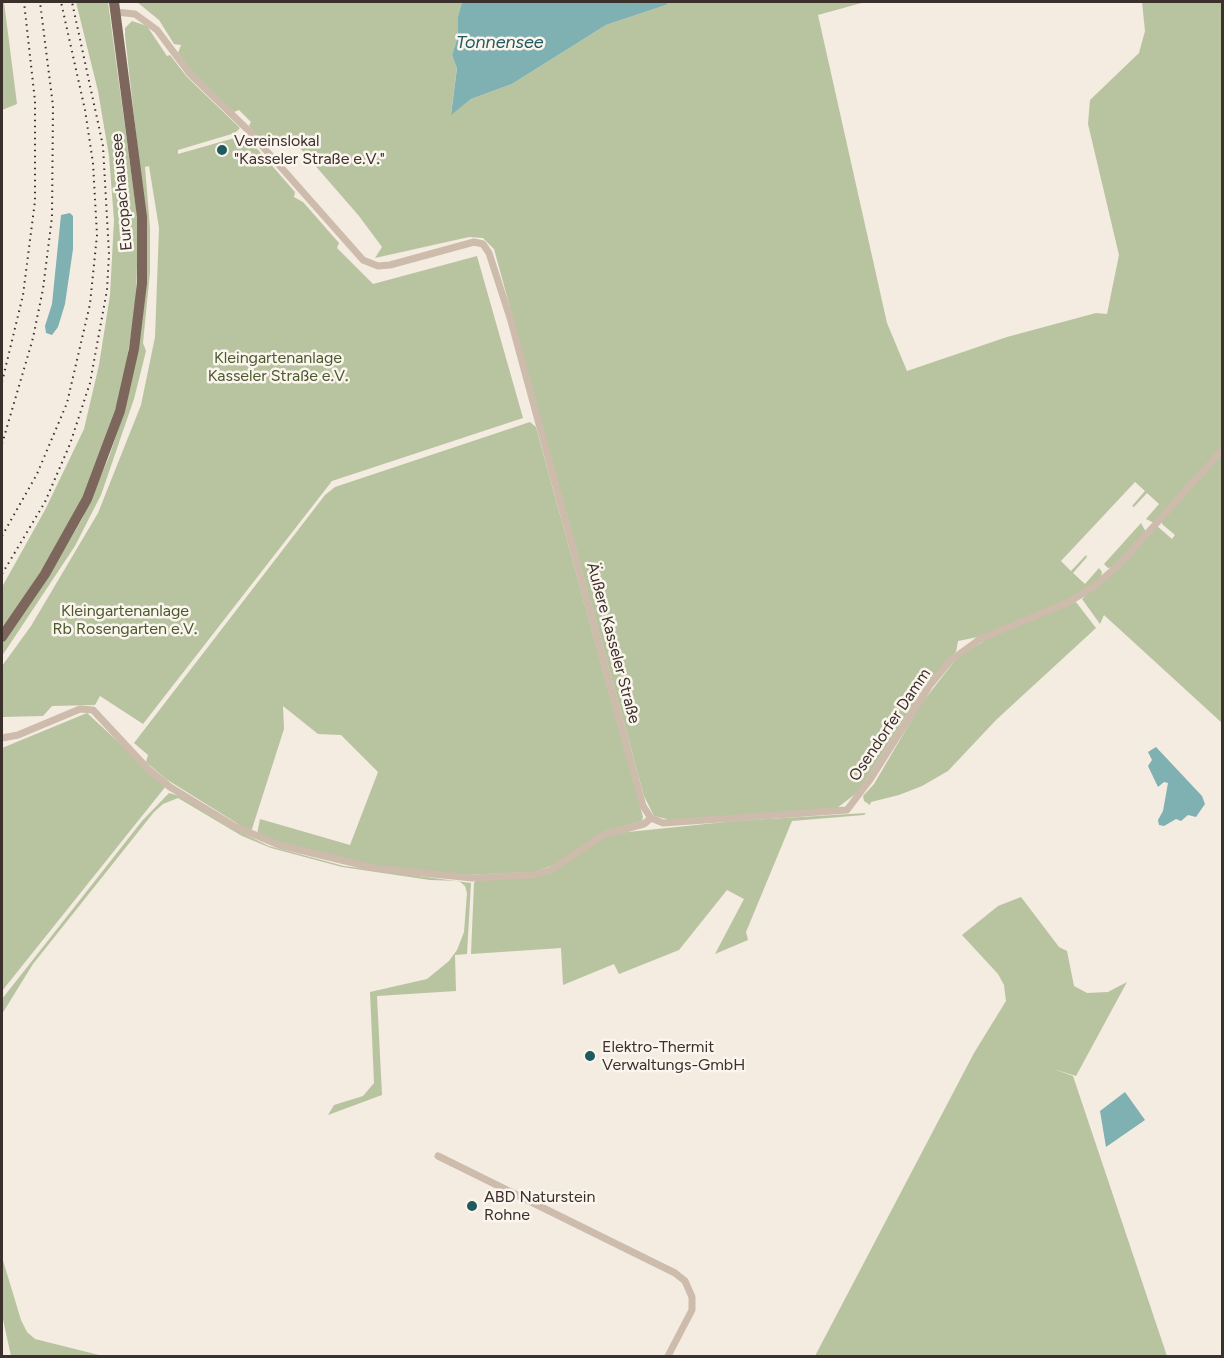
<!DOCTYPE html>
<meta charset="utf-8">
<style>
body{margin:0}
#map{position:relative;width:1224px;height:1358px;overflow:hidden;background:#f4ebe1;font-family:Figtree,sans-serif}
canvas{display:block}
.frame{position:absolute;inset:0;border:3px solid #3b302b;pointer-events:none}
</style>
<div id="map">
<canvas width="1224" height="1358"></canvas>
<div class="frame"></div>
</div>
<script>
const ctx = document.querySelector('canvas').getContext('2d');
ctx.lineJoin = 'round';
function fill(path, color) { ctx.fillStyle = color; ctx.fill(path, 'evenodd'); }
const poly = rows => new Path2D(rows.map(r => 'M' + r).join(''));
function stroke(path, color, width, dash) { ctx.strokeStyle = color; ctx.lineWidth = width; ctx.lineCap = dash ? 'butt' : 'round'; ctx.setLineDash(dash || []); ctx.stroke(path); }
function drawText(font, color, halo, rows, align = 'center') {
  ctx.font = font + ' Figtree,sans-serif'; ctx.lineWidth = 5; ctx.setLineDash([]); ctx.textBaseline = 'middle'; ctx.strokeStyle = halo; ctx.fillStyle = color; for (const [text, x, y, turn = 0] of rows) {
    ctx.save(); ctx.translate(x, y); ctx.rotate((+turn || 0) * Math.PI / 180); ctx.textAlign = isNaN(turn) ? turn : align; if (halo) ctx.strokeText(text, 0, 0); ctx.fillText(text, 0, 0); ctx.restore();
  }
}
fill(poly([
 [2,2,4,2,17,104,2,110],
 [76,2,108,2,138,223,136,306,121,393,84,497,54,552,2,630,2,587,45,510,84,429,99,365,110,295,114,220,109,156,98,91],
 [137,2,462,2,458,16,458,36,452,55,457,67,451,114,471,99,512,84,606,25,666,5,670,2,865,2,818,15,887,323,907,371,1007,337,1096,313,1107,314,1119,255,1088,124,1090,100,1139,53,1145,31,1142,2,1222,2,1222,446,1154,523,1146,519,1159,504,1147,493,1134,507,1132,506,1145,491,1135,482,1061,561,1071,571,1086,555,1087,557,1073,573,1085,584,1099,568,1102,572,1100,579,1067,600,978,637,958,641,956,652,928,682,858,792,837,808,671,820,654,816,644,796,494,249,483,238,469,237,375,258,382,247,359,216,293,140,289,137,269,144,263,143,249,126,251,122,239,110,234,112,196,78,178,53,181,45,174,44,159,20],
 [132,21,147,26,167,56,170,55,187,77,240,128,235,133,178,150,178,154,238,137,253,144,295,192,294,197,303,202,339,243,337,248,373,284,477,256,523,418,332,481,143,724,100,696,95,705,52,706,43,716,2,717,2,666,31,626,98,513,141,405,155,337,159,228,149,166,145,167,150,228,150,272,143,343,146,351,134,399,101,495,75,546,2,656,2,644,49,576,82,519,109,457,122,418,146,222,125,36,125,28],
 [530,422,536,427,643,817,642,821,606,831,560,863,534,872,461,875,376,866,287,845,257,834,260,819,350,845,378,772,341,735,318,734,283,706,284,729,251,832,166,779,146,762,148,755,134,743,325,495,335,487],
 [1222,454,1222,723,1104,615,1100,624,1082,599,1157,526,1172,539,1175,535,1162,524,1161,519],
 [1141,523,1146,532,1113,567,1108,568,1104,564],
 [1076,602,1096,628,996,720,948,771,922,786,899,795,871,802,870,805,864,801,863,796,874,784,921,704,957,658,990,637],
 [87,713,166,786,2,991,2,748],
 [169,793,183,797,226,825,269,846,344,866,471,883,467,954,455,955,456,991,377,996,382,1095,328,1115,334,1105,363,1096,374,1083,370,992,427,979,449,961,457,950,464,932,467,893,465,886,459,881,430,880,342,867,271,848,242,836,178,798,163,804,154,812,33,964,2,1014,2,999,142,821],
 [866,813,864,815,792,821,746,932,748,940,715,954,744,899,727,890,679,950,619,974,614,964,563,985,561,948,471,954,474,883,476,880,533,878,599,839,618,833,735,821],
 [1021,897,1059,947,1067,951,1074,986,1087,993,1108,992,1127,982,1076,1076,1053,1069,1073,1076,1167,1356,815,1356,974,1053,1006,1001,1004,985,998,974,962,935,998,906],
 [2,1257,21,1320,27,1332,35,1339,103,1356,11,1356,2,1315]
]), '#b8c4a0');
fill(poly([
 [462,2,670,2,666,5,606,25,512,84,471,99,451,115,457,68,452,55,458,36,458,16],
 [70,213,73,216,73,249,65,304,58,327,52,335,46,333,45,326,52,304,61,215],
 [1156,747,1202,796,1205,804,1196,817,1188,815,1181,821,1176,819,1164,826,1159,825,1158,820,1163,811,1168,783,1164,782,1158,787,1148,766,1152,760,1148,752],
 [1125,1092,1145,1120,1106,1147,1100,1111]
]), '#7fb0b2');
stroke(poly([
 [115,12,135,14,157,30,190,74,248,130,363,260,378,266,390,265,474,242,483,244,489,253,511,321,643,806,651,818],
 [2,738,18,735,80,709,93,710,148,769,170,787,234,826,279,845,374,868,472,878,533,875,551,870,603,835,644,824,651,818],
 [651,818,663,823,847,810,869,781,930,685,950,661,980,639,1069,602,1093,587,1119,565,1222,450],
 [438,1156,675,1273,685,1281,692,1297,692,1310,668,1356]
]), '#cdbbac', 7);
stroke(poly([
 [2,637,45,574,87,499,120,411,134,349,142,283,142,217,114,2]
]), '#7d675c', 10);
stroke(poly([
 [2,382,23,295,35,201,35,101,24,2],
 [2,444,33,338,43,289,52,217,53,106,40,2],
 [2,536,37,474,67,403,90,304,97,235,93,163,85,110,61,2],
 [2,574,45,502,70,444,90,383,107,290,109,254,103,146,72,2]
]), '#3b302b', 2, [1.5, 4.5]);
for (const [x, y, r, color] of [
 [222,150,6,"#1f5a5e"],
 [590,1056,6,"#1f5a5e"],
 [472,1206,6,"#1f5a5e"]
]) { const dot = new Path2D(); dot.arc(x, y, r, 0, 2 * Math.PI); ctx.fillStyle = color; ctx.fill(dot); stroke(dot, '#fbf5ee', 2); }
drawText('16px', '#3b302b', '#fbf5ee', [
 ["Vereinslokal",234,141],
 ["\"Kasseler Straße e.V.\"",234,159],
 ["Elektro-Thermit",602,1047],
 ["Verwaltungs-GmbH",602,1065],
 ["ABD Naturstein",484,1197],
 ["Rohne",484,1215]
], 'left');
drawText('16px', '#3b302b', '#fbf5ee', [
 ["Europachaussee",122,192,-95],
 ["Äußere Kasseler Straße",613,643,75],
 ["Osendorfer Damm",890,725,-56]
]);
drawText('16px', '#4a5a2e', '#fbf5ee', [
 ["Kleingartenanlage",278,358],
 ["Kasseler Straße e.V.",278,376],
 ["Kleingartenanlage",125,611],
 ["Rb Rosengarten e.V.",125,629]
]);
drawText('italic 18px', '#1f5a5e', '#fbf5ee', [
 ["Tonnensee",500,43]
]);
</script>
